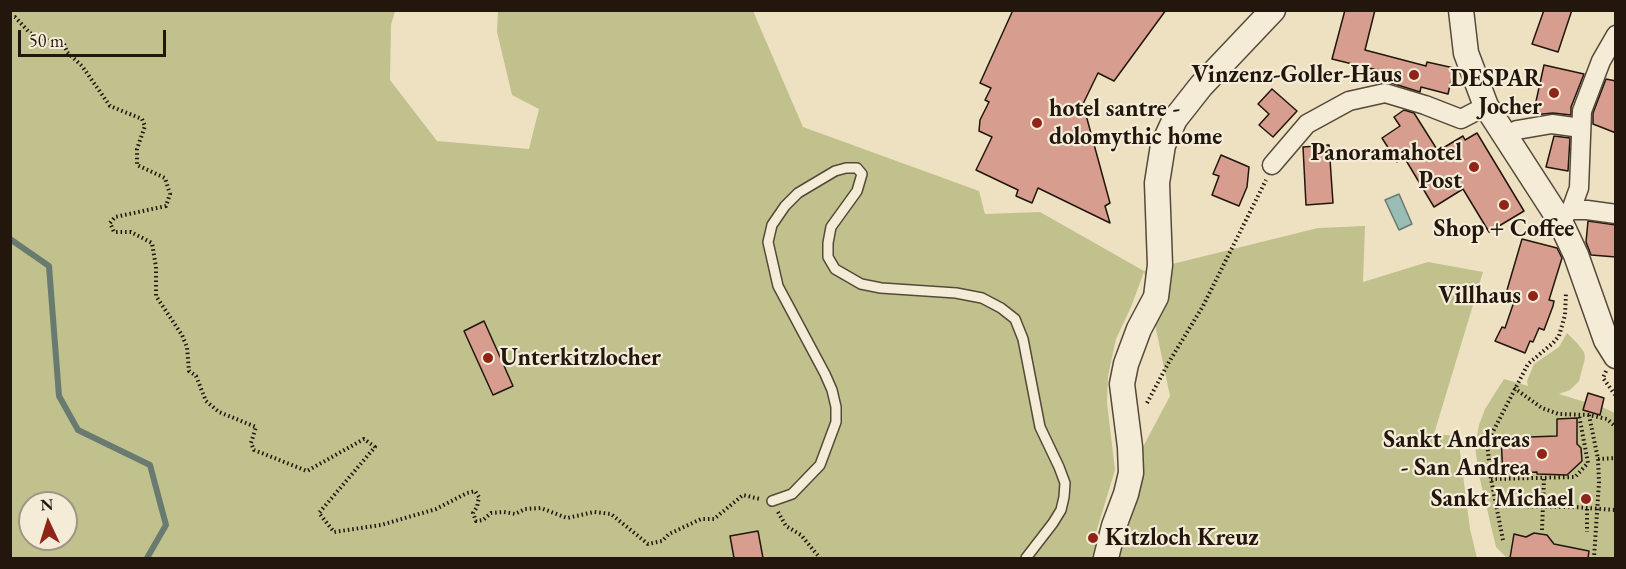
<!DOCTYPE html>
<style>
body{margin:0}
#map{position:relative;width:1626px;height:569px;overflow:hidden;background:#eee1c1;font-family:"EB Garamond",serif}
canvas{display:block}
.frame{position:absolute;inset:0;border:12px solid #22160d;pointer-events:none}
.north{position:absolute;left:18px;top:491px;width:60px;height:60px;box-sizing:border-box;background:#f4ecd7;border:2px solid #a09686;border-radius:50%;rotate:356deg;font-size:16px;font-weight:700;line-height:24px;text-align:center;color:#22160d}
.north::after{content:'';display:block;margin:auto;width:21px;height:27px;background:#8f2418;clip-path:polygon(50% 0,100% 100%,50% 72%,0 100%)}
.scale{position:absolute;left:18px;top:30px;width:148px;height:27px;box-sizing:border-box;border:3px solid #22160d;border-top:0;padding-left:8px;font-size:18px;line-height:21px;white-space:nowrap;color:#22160d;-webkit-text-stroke:4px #f4ecd7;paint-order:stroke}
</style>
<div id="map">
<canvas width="1626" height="569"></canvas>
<div class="frame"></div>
<div class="north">N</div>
<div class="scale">50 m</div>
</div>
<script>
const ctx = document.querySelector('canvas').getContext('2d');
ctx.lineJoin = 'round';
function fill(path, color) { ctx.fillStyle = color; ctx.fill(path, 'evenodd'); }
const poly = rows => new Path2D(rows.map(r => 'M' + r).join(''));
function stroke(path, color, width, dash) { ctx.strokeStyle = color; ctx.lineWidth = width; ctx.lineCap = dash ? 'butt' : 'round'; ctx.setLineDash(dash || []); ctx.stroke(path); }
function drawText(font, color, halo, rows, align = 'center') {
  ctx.font = font + ' "EB Garamond",serif'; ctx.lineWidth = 4.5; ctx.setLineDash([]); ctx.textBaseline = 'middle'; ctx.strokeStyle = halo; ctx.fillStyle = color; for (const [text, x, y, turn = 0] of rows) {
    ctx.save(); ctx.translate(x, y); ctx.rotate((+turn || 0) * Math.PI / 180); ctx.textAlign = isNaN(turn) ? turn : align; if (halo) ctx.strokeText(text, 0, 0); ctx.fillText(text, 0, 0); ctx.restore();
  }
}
fill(poly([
 [10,11,395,11,391,25,390,80,437,141,529,149,539,109,512,95,497,32,498,11,753,11,803,127,979,191,985,214,1040,212,1144,271,1318,228,1365,226,1363,282,1428,262,1483,272,1434,434,1458,436,1470,529,1477,558,11,558],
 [1144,272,1170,396,1094,539,1115,470,1107,403,1108,376,1116,339,1131,307],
 [30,503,66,503,66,539,30,539],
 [1567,333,1577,343,1584,352,1585,358,1579,381,1570,390,1559,394,1585,402,1588,393,1604,398,1602,407,1615,413,1615,558,1507,558,1496,547,1479,475,1475,447,1479,425,1485,409,1504,379,1528,386,1527,381,1534,364,1559,347]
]), '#c0c18d');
const water = poly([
 [1399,194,1412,224,1399,230,1385,200,1399,194]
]);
fill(water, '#99bdb4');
stroke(water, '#697a71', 1.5);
stroke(poly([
 [10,239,49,266,59,396,78,430,150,465,166,525,147,558]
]), '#697a71', 6);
const building = poly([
 [1013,10,1166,10,1114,81,1098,73,1083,104,1110,203,1105,206,1110,223,1038,188,1032,203,1016,196,1018,190,976,170,992,137,979,131,980,120,989,102,985,100,991,88,980,83,1013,10],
 [1345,10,1375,10,1365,50,1426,66,1427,62,1454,68,1448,94,1421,87,1420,92,1388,82,1373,82,1377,70,1332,59,1345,10],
 [1544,10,1572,10,1558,52,1532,44,1544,10],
 [1544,65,1584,74,1571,107,1571,115,1553,113,1533,115,1544,65],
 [1606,79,1616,81,1616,133,1593,124,1593,113,1606,79],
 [1272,89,1297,111,1273,137,1259,125,1269,114,1258,104,1272,89],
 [1404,110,1414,113,1438,151,1463,136,1465,140,1477,133,1524,211,1489,232,1463,189,1434,207,1404,157,1397,162,1382,138,1400,126,1394,117,1404,110],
 [1554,136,1570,138,1568,171,1546,167,1554,136],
 [1329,145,1333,203,1306,205,1303,147,1329,145],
 [1221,155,1249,167,1247,187,1239,206,1212,195,1219,176,1213,174,1221,155],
 [1588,221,1616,225,1616,257,1591,255,1586,242,1588,221],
 [1522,239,1557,248,1562,258,1549,300,1554,301,1553,306,1544,330,1539,328,1533,342,1530,341,1525,353,1495,341,1502,327,1505,328,1517,293,1507,290,1522,239],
 [484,321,513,386,493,395,464,331,484,321],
 [1588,393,1604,398,1600,415,1583,410,1588,393],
 [1577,418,1577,444,1581,448,1582,461,1567,475,1537,474,1537,472,1503,474,1501,438,1557,436,1557,419,1577,418],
 [758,531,763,558,734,558,730,536,758,531],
 [1534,533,1547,535,1554,544,1589,551,1588,558,1510,558,1514,534,1526,537,1534,533]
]);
fill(building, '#d79d8e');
stroke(building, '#22160d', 1.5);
const service = poly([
 [772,501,792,494,820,465,836,422,836,407,832,390,825,374,778,286,768,242,772,225,785,206,798,193,835,171,846,168,857,168,862,174,857,191,831,227,828,243,828,257,835,269,861,284,881,288,956,293,982,298,1001,308,1015,319,1023,339,1040,427,1059,467,1065,483,1064,497,1061,510,1053,523,1026,558]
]);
const minor = poly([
 [1505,136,1517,130,1552,124,1581,128],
 [1272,165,1307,124,1349,101,1385,93,1425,105,1461,119,1486,106],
 [1571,210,1587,210,1616,214],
 [1559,219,1571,210,1579,188,1582,111,1601,61,1616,35]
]);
const tertiary = poly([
 [1461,10,1466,53,1486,106,1559,219,1576,255,1606,340,1616,356],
 [1106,558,1114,526,1126,494,1131,473,1130,447,1122,384,1126,364,1139,329,1156,297,1160,265,1157,183,1163,145,1175,119,1201,86,1273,10]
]);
stroke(service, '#55493a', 12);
stroke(minor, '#55493a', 21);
stroke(tertiary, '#55493a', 27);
stroke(poly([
 [10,17,15,17,30,33,51,42,64,44,67,52,82,66,110,106,142,119,145,126,137,149,137,165,165,178,170,194,166,206,115,217,110,223,114,232,131,232,152,243,156,267,156,296,182,335,187,347,189,371,196,376,206,401,219,412,256,427,251,443,254,450,307,471,364,439,375,447,319,513,334,532,381,525,436,509,467,493,475,491,479,497,477,507,473,513,476,521,483,520,491,513,504,512,515,514,525,509,541,508,567,518,594,512,611,514,648,544,662,541,669,534,701,519,714,519,743,495,760,499],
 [1606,371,1603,378,1616,396],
 [1514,388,1542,408,1559,414,1589,415,1607,419,1616,427],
 [1147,403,1169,362,1203,306,1266,180],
 [1589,415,1598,459,1599,482,1594,558],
 [1598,459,1616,458],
 [1491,479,1575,477,1588,463,1579,415],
 [1496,506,1574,507,1616,510],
 [1587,509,1587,532],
 [778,512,786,526,801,535,820,558],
 [1542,530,1544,478],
 [1503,540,1491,479,1487,443,1528,364,1553,343,1559,336,1565,315,1566,293]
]), '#22160d', 4, [1.5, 3]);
stroke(service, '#f4ecd7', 9);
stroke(minor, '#f4ecd7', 18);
stroke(tertiary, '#f4ecd7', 24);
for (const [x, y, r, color] of [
 [1414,75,6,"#8f2418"],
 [1554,93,6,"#8f2418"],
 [1037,123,6,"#8f2418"],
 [1474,167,6,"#8f2418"],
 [1504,205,6,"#8f2418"],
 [1533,296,6,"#8f2418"],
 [488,358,6,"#8f2418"],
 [1542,454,6,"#8f2418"],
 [1586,499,6,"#8f2418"],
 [1093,538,6,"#8f2418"]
]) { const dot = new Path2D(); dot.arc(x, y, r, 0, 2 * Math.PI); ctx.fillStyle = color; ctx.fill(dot); stroke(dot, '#f4ecd7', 2); }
drawText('bold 24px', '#22160d', '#f4ecd7', [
 ["Vinzenz-Goller-Haus",1402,75],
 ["DESPAR",1542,79],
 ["Jocher",1542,107],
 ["hotel santre -",1049,109,"left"],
 ["dolomythic home",1049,137,"left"],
 ["Panoramahotel",1462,153],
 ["Post",1462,181],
 ["Shop + Coffee",1504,229,"center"],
 ["Villhaus",1521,296],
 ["Unterkitzlocher",500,358,"left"],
 ["Sankt Andreas",1530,440],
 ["- San Andrea",1530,468],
 ["Sankt Michael",1574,499],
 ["Kitzloch Kreuz",1105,538,"left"]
], 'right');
</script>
